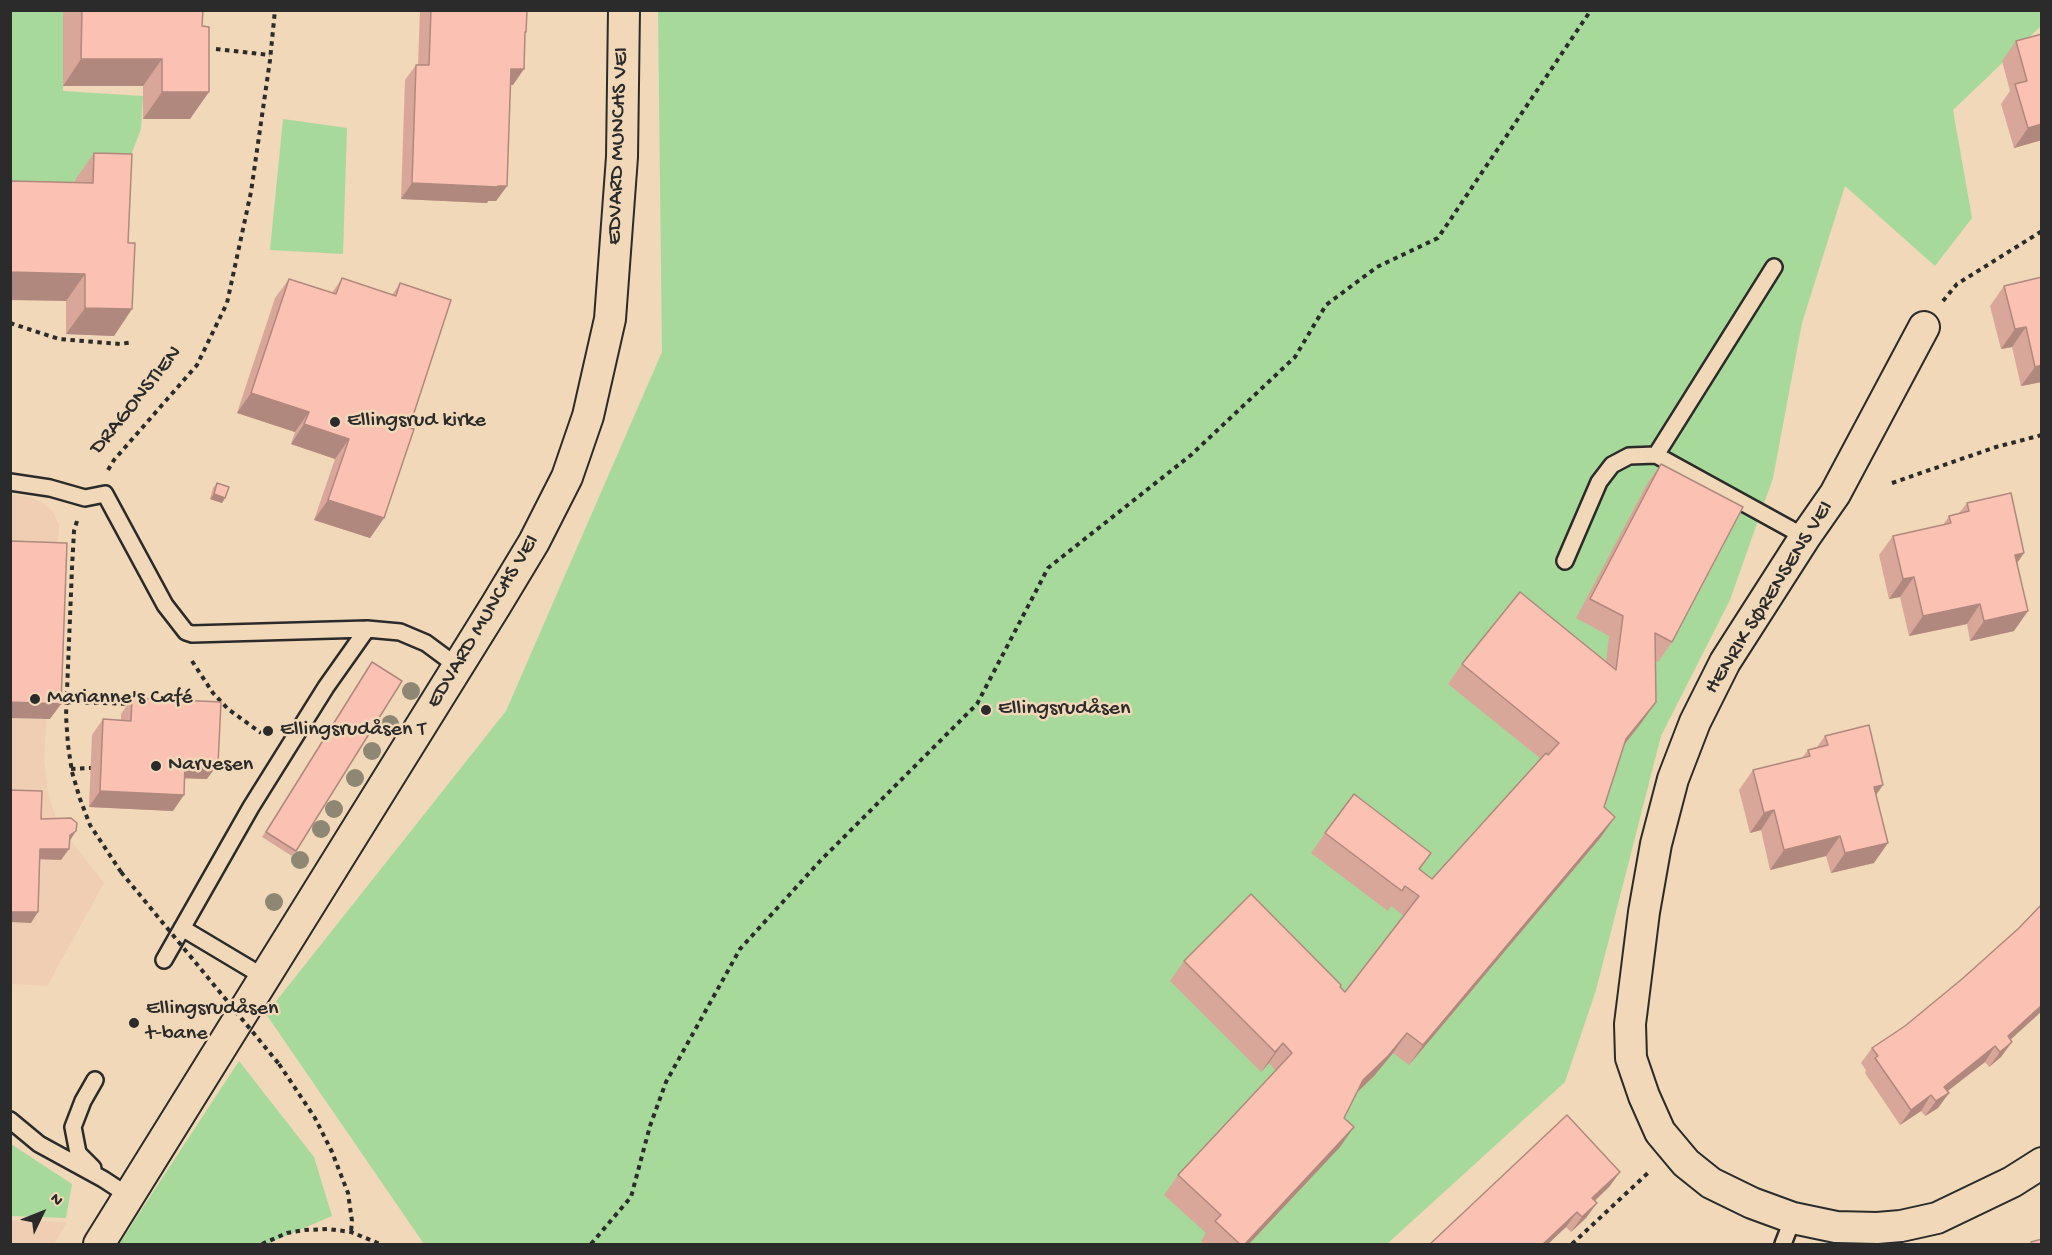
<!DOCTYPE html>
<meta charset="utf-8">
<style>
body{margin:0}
#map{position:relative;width:2052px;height:1255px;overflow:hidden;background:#f0d8b8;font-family:"Gochi Hand",sans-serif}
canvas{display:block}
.frame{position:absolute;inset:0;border:12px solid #2b2b2b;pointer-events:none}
.north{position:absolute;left:12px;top:1183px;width:60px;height:60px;-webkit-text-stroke:4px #f0d8b8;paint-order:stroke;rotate:47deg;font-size:16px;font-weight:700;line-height:24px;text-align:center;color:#2b2b2b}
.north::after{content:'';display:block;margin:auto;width:21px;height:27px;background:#2b2b2b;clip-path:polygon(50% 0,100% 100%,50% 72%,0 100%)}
</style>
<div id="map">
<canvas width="2052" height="1255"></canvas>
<div class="frame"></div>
<div class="north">N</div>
</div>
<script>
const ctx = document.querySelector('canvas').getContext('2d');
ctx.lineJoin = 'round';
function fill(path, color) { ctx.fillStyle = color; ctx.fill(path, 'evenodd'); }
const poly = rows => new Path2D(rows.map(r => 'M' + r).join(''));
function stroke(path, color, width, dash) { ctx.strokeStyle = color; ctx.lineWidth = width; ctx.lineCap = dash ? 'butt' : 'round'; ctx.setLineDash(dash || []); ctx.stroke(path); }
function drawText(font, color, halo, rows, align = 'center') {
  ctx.font = font + ' "Gochi Hand",sans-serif'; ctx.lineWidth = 5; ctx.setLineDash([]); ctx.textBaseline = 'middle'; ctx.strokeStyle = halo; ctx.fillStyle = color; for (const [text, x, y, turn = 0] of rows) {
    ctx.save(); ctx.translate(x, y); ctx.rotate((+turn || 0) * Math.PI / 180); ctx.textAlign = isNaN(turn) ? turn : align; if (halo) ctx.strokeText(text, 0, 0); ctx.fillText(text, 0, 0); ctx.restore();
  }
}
fill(poly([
 [11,494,29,497,43,503,52,511,59,524,44,759,48,794,55,815,63,831,104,883,47,986,11,984],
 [11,1220,67,1222,54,1244,11,1244]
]), '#efceb3');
fill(poly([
 [11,11,64,11,63,91,143,96,141,129,121,181,74,210,11,209],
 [658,11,2041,11,2041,26,1953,110,1972,218,1935,266,1845,186,1802,323,1773,478,1730,600,1661,736,1596,990,1565,1082,1387,1244,424,1244,266,1014,506,711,662,352],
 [283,119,347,128,343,254,270,250],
 [239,1061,314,1157,332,1216,267,1244,119,1244],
 [11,1144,72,1184,66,1218,11,1216]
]), '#a7d99b');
const service = poly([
 [1774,267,1656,455,1805,537],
 [10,482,50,488,85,498,105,494,165,605,186,632,192,634,367,629,400,632,426,643,457,666],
 [1565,561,1599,482,1612,465,1629,456,1656,455],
 [182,928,264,977],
 [164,960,251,807,326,687,367,629],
 [10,1120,39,1144,103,1179,129,1196],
 [93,1168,78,1153,73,1127,83,1101,95,1080],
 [1783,1244,1793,1218]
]);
const minor = poly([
 [1924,327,1835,494,1805,537,1725,662,1695,722,1673,779,1656,844,1644,912,1630,1024,1631,1058,1644,1096,1660,1132,1686,1163,1711,1183,1752,1203,1793,1218,1836,1227,1877,1228,1901,1226,1937,1218,2012,1182,2042,1163],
 [99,1244,496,605,534,542,567,477,588,416,610,319,622,157,624,10]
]);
stroke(service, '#2b2b2b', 20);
stroke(minor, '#2b2b2b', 34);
stroke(poly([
 [216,49,270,55],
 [1943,301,1957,284,2042,231],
 [10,323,59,339,120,344,133,342],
 [108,470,114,460,197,365,227,303,251,192,270,60,275,10],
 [1892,483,1996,447,2042,435],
 [77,521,74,531,72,568,66,716,68,745,72,772,80,799,90,825,121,872],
 [192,661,213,693,228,709,261,733],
 [67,702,133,704],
 [71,769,91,768],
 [279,1064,315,1118,332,1152,348,1193,352,1221,351,1232],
 [262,1244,287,1233,305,1230,328,1229,351,1232,380,1244],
 [591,1244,631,1197,650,1126,666,1082,740,949,821,860,977,704,1048,568,1191,455,1295,357,1326,305,1377,267,1438,238,1591,10],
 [1572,1244,1649,1172]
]), '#2b2b2b', 4, [4.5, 4.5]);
stroke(service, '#f0d8b8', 15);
stroke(minor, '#f0d8b8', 30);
stroke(poly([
 [121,872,279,1064]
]), '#2b2b2b', 4, [4.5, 4.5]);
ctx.fillStyle = '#8e8774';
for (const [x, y] of [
 [411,691],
 [390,724],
 [372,751],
 [355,778],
 [334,809],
 [321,829],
 [300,860],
 [274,902]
]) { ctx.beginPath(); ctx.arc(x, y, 9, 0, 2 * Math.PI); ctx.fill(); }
fill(poly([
 [63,10,203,10,190,119,143,119,143,86,63,86],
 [420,10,527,10,525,34,513,85,510,85,507,186,496,201,488,201,487,203,401,199,405,80,416,65,418,65],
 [2042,34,2042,140,2014,148,2001,104,2010,91,2002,61,2016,41],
 [94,153,128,243,132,309,114,336,66,334,66,301,75,180],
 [2042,277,2042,382,2021,386,2012,347,2001,349,1990,306,2004,286],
 [342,278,392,295,400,283,409,428,384,518,370,538,314,520,335,459,291,444,295,432,237,413,275,298,289,279,332,293],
 [1661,464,1672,642,1658,662,1655,661,1656,702,1625,743,1604,807,1601,837,1409,1065,1393,1053,1374,1076,1357,1093,1344,1118,1340,1147,1248,1245,1205,1245,1201,1241,1206,1233,1164,1195,1178,1175,1276,1071,1269,1063,1261,1072,1170,981,1184,961,1340,987,1345,992,1404,916,1391,906,1388,911,1311,853,1325,833,1419,869,1432,879,1541,759,1448,684,1462,664,1606,662,1609,636,1576,618,1647,484],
 [217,483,225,498,222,503,210,499,213,488],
 [1967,503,2024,553,2017,563,2014,631,1970,641,1967,624,1909,636,1900,597,1889,599,1879,555,1893,536,1943,525,1949,516,1959,513],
 [368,667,296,851,292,856,262,837],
 [132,698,207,779,184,778,173,811,89,807,92,735,103,719,121,720,121,714],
 [1825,736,1876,795,1874,863,1831,873,1826,856,1770,870,1761,830,1750,833,1739,790,1753,770,1802,758,1808,750,1817,747],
 [2042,1011,2010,1039,2012,1042,2001,1057,1989,1067,1985,1062,1947,1091,1949,1093,1938,1108,1925,1116,1921,1111,1900,1125,1865,1073,1866,1070,1861,1063,1872,1048],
 [1620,1172,1609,1187,1595,1201,1586,1218,1571,1232,1566,1227,1547,1245,1429,1245]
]), '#d8a79a');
fill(poly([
 [81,59,162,59,143,86,63,86],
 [511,69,524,69,513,85,500,84],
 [162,92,209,92,190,119,143,119],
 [2042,124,2042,140,2014,148,2028,128],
 [412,183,507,186,496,201,488,201,487,203,401,199],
 [10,272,85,274,66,301,10,300],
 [85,308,132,309,114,336,66,334],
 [2026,327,2012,347,2001,349,2015,329],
 [2042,365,2042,382,2021,386,2035,367],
 [251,393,309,412,295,432,237,413],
 [304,424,349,439,335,459,291,444],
 [214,494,225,498,222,503,210,499],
 [328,500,384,518,370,538,314,520],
 [2024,553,2010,573,2015,555],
 [1914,577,1900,597,1889,599,1903,579],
 [1980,604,1967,624,1909,636,1923,616],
 [2028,611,2014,631,1970,641,1984,621],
 [10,702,61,704,50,719,10,718],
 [1656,702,1642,722,1613,759,1626,739],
 [185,762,218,764,207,779,174,778],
 [1883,785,1869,805,1874,787],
 [100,791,184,795,173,811,89,807],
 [1774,810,1761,830,1750,833,1764,813],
 [1615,817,1601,837,1409,1065,1423,1045],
 [76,831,69,842,70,835],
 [1840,836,1826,856,1770,870,1784,850],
 [1888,843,1874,863,1831,873,1845,853],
 [40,849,69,849,61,860,33,859],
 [10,912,38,912,31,923,10,922],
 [2042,1005,2042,1011,1997,1052,2008,1036],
 [1407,1033,1393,1053,1374,1076,1349,1100,1363,1080],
 [2012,1042,2001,1057,1989,1067,2000,1052],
 [1283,1043,1269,1063,1261,1072,1275,1052],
 [1995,1046,1985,1062,1935,1101,1944,1087],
 [1949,1093,1938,1108,1925,1116,1936,1101],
 [1931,1095,1921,1111,1900,1125,1911,1110],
 [1354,1127,1340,1147,1248,1245,1244,1245],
 [1620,1172,1609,1187,1581,1213,1592,1198],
 [1597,1203,1586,1218,1571,1232,1582,1217],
 [1577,1212,1566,1227,1547,1245,1542,1245]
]), '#b0887d');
const building = poly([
 [82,10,203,10,202,26,209,27,209,92,162,92,162,59,81,59,82,10],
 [431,10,527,10,526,32,525,32,524,69,511,69,507,186,498,186,498,187,412,183,416,65,429,65,431,10],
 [2042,34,2042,124,2028,128,2015,84,2027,81,2016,41,2042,34],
 [94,153,132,154,128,243,135,243,132,309,85,308,85,274,10,272,10,181,93,183,94,153],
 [2042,277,2042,365,2035,367,2026,327,2015,329,2004,286,2042,277],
 [342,278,396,296,400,283,451,300,409,428,414,429,384,518,328,500,349,439,304,424,309,412,251,393,289,279,336,294,342,278],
 [1661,464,1743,507,1672,642,1655,633,1656,702,1626,739,1604,807,1615,817,1423,1045,1407,1033,1388,1056,1363,1080,1344,1118,1354,1127,1244,1245,1241,1245,1215,1221,1221,1215,1178,1175,1292,1053,1283,1043,1275,1052,1184,961,1251,894,1341,985,1340,987,1345,992,1419,896,1405,886,1402,891,1325,833,1354,794,1431,853,1419,869,1432,879,1546,753,1548,755,1559,743,1462,664,1520,592,1616,670,1623,616,1590,599,1661,464],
 [217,483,229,487,225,498,214,494,217,483],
 [2011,493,2024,553,2015,555,2028,611,1984,621,1980,604,1923,616,1914,577,1903,579,1893,536,1951,523,1949,516,1969,511,1967,503,2011,493],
 [10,541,67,543,61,704,10,702,10,541],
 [372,662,402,681,296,851,266,832,372,662],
 [132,698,221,702,218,764,185,762,184,795,100,791,103,719,131,721,132,698],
 [1869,725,1883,785,1874,787,1888,843,1845,853,1840,836,1784,850,1774,810,1764,813,1753,770,1810,756,1808,750,1828,745,1825,736,1869,725],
 [10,790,42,791,41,819,71,818,77,823,76,831,70,835,69,849,40,849,38,912,10,912,10,790],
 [2042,904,2042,1005,2008,1036,2012,1042,2000,1052,1995,1046,1944,1087,1949,1093,1936,1101,1931,1095,1911,1110,1875,1058,1878,1056,1872,1048,1905,1026,1962,979,2019,928,2042,904],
 [1567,1115,1620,1172,1592,1198,1597,1203,1582,1217,1577,1212,1542,1245,1429,1245,1567,1115],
 [2042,1239,2042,1245,2031,1245,2031,1242,2042,1239]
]);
fill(building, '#fbc2b3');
stroke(building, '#b0887d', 1.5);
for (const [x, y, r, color] of [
 [335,422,6,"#2b2b2b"],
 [35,699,6,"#2b2b2b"],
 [986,710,6,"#2b2b2b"],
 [268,731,6,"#2b2b2b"],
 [156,766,6,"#2b2b2b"],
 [134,1023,6,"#2b2b2b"]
]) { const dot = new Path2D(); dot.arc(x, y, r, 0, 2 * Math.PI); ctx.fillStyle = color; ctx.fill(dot); stroke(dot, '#f0d8b8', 2); }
drawText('22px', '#2b2b2b', '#f0d8b8', [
 ["EDVARD MUNCHS VEI",619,146,-88],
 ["DRAGONSTIEN",137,401,-51],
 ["HENRIK SØRENSENS VEI",1770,598,-58],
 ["EDVARD MUNCHS VEI",484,622,-59]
]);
drawText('22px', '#2b2b2b', '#f0d8b8', [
 ["Ellingsrud kirke",347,422],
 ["Marianne's Café",47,699],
 ["Ellingsrudåsen",998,710],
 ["Ellingsrudåsen T",280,731],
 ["Narvesen",168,766],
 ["Ellingsrudåsen",146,1010],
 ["t-bane",146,1035]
], 'left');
</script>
